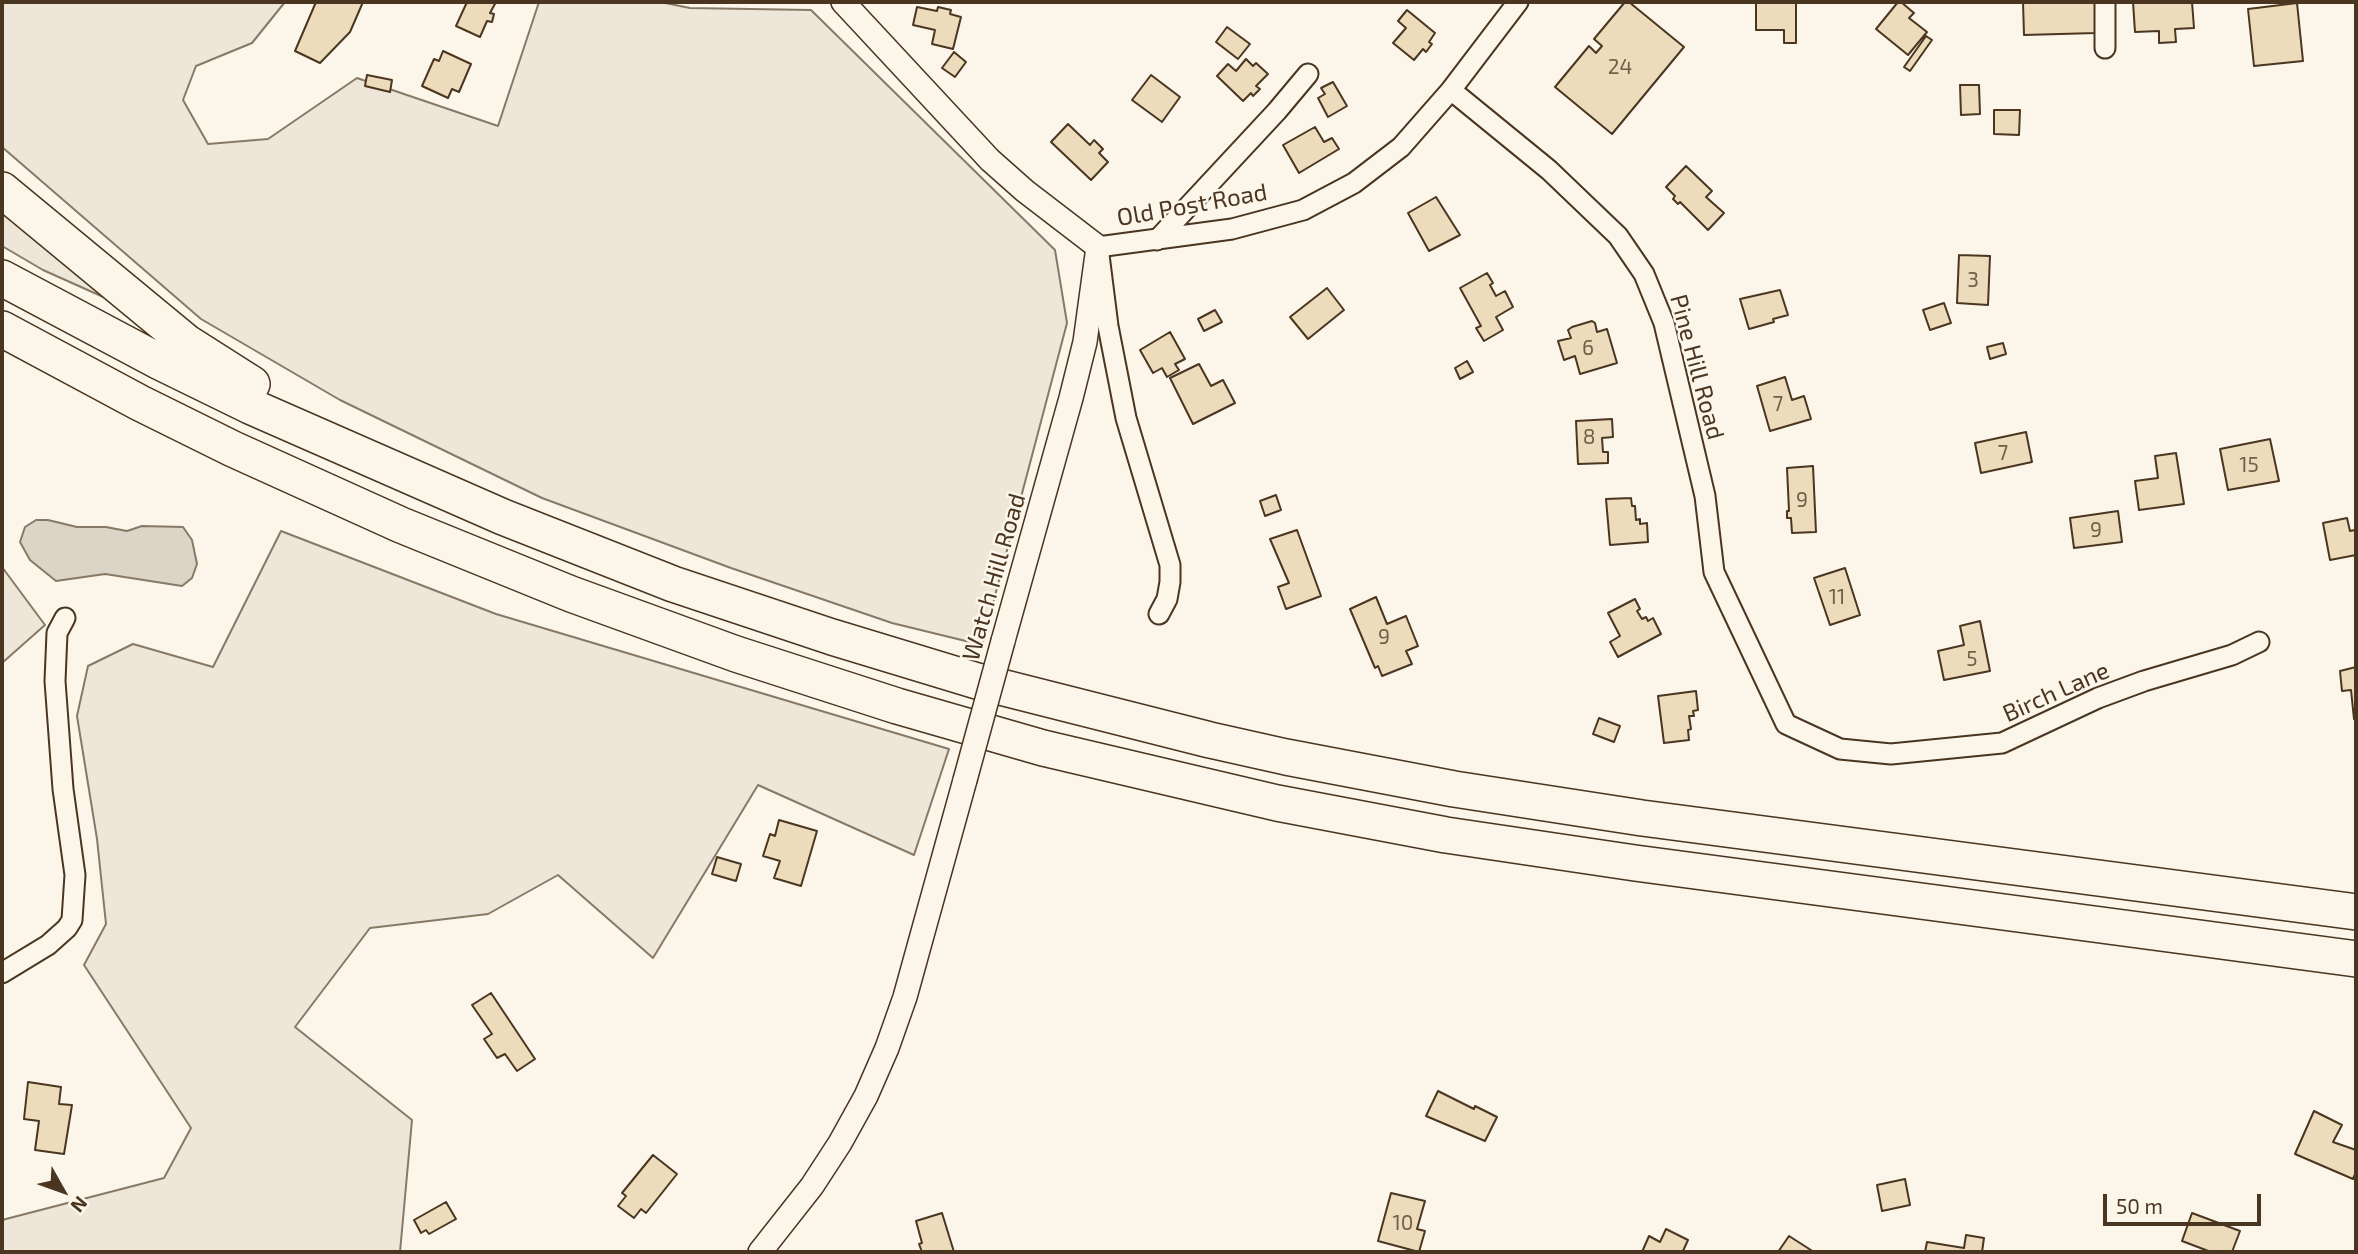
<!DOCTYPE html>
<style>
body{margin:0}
#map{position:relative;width:2358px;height:1254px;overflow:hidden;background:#fbf6e9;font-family:"Exo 2",sans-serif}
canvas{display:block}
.frame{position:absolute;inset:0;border:4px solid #4a3520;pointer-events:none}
.north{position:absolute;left:28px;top:1156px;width:70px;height:70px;-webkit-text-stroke:5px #fbf6e9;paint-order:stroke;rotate:130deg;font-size:19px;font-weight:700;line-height:28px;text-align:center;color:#4a3520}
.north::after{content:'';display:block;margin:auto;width:24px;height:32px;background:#4a3520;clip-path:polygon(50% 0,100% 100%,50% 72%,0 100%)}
.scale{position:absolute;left:2103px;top:1194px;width:158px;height:32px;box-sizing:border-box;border:4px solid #4a3520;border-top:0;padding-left:9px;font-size:21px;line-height:24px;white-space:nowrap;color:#4a3520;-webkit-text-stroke:5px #fbf6e9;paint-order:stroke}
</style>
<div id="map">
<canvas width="2358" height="1254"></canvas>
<div class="frame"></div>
<div class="north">N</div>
<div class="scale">50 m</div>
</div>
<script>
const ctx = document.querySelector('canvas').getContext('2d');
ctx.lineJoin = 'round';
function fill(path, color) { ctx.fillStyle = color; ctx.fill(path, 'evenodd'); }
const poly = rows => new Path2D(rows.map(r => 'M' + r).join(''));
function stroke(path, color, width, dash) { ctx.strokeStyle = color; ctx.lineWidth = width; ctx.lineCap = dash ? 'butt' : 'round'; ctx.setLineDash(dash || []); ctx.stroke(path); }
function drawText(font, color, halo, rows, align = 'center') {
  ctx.font = font + ' "Exo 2",sans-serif'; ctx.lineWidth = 5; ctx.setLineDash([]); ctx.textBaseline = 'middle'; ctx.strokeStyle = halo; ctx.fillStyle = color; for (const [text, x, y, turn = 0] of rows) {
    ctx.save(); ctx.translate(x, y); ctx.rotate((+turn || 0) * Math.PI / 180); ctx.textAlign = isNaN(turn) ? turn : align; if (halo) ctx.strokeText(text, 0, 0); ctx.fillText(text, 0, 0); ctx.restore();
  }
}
const green = poly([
 [2,2,285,2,252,43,196,66,183,100,208,144,268,139,357,78,498,126,539,2,660,2,690,8,811,10,1055,250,1067,323,982,645,892,623,731,568,542,498,340,400,201,319,2,147,2,2],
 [2,206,110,300,43,270,2,246,2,206],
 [281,531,496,614,949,749,914,855,758,785,653,958,558,875,488,914,370,928,295,1027,412,1120,400,1252,2,1252,2,1220,164,1178,191,1128,84,965,106,924,97,839,77,716,88,666,133,644,213,667,281,531],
 [2,567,45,625,2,663,2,567]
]);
fill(green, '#ede6d9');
stroke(green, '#887966', 2);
const water = poly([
 [36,520,48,520,77,527,106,527,127,531,142,526,183,527,192,540,197,564,192,578,182,586,105,574,56,581,30,560,20,542,25,527,36,520]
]);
fill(water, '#dcd4c6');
stroke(water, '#887966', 2);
const building = poly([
 [316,2,363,2,350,32,320,63,295,51,316,2],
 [467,2,496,2,490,13,494,14,492,22,487,21,480,37,456,26,467,2],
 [1625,2,1629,2,1684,47,1612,134,1555,87,1589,46,1596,53,1602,46,1594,39,1625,2],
 [1756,2,1796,2,1796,43,1784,43,1784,30,1756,30,1756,2],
 [1898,2,1901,2,1914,13,1909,18,1927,32,1908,55,1876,29,1898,2],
 [2023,2,2095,2,2096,33,2024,35,2023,2],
 [2133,2,2192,2,2194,28,2175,29,2176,42,2159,43,2159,31,2135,32,2133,2],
 [2297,3,2303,61,2254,66,2248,9,2297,3],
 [917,7,937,11,938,7,951,10,950,14,961,17,953,49,932,44,935,30,913,25,917,7],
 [1407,10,1435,33,1429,42,1432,44,1426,52,1423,49,1414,60,1393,43,1406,28,1398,21,1407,10],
 [1227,27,1250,44,1238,59,1216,42,1227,27],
 [1926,36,1932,40,1910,71,1904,67,1926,36],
 [443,51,471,64,459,92,452,89,448,98,422,86,434,59,439,61,443,51],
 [954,52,966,62,955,77,942,68,954,52],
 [1246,59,1253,66,1256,63,1268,74,1256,86,1260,89,1253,96,1251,93,1243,101,1217,76,1228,64,1236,71,1246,59],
 [367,75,392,80,390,92,365,86,367,75],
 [1151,75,1180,97,1162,122,1132,100,1151,75],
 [1333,82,1347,106,1328,117,1318,98,1325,94,1321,88,1333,82],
 [1960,85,1979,85,1980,114,1961,115,1960,85],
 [1994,110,2020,110,2019,135,1994,134,1994,110],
 [1068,124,1090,145,1094,140,1103,149,1099,153,1108,162,1091,180,1051,142,1068,124],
 [1315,127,1324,142,1332,138,1339,149,1299,173,1283,145,1315,127],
 [1686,166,1712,191,1706,197,1724,213,1708,230,1680,202,1678,204,1673,199,1675,196,1666,187,1686,166],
 [1436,197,1460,235,1429,251,1408,213,1436,197],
 [1959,255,1990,256,1988,305,1957,303,1959,255],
 [1487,273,1493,283,1490,285,1496,296,1505,291,1513,307,1496,317,1503,330,1484,341,1476,328,1481,326,1460,288,1487,273],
 [1327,288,1344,310,1308,339,1290,317,1327,288],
 [1780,290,1788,315,1773,319,1774,322,1749,329,1740,299,1780,290],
 [1944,303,1951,323,1930,330,1923,310,1944,303],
 [1215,310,1222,322,1204,331,1198,319,1215,310],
 [1592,321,1595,323,1597,332,1607,329,1617,363,1580,374,1575,356,1564,360,1558,341,1571,338,1568,330,1572,327,1592,321],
 [1170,332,1185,359,1175,364,1179,370,1167,377,1162,368,1153,373,1140,350,1170,332],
 [2003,343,2006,354,1990,359,1987,347,2003,343],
 [1467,361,1473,372,1460,379,1455,368,1467,361],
 [1199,364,1211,386,1223,380,1235,403,1193,424,1170,378,1199,364],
 [1785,377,1792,400,1804,396,1811,419,1770,431,1757,386,1785,377],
 [1612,419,1613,437,1602,438,1603,452,1608,452,1608,463,1578,464,1576,421,1612,419],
 [2026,432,2032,462,1981,473,1975,443,2026,432],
 [2270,439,2279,481,2228,490,2220,449,2270,439],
 [2176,453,2184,504,2139,510,2135,481,2158,478,2155,456,2176,453],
 [1813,466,1816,532,1792,533,1791,518,1787,518,1787,511,1789,511,1787,468,1813,466],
 [1276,495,1281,510,1265,516,1260,501,1276,495],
 [1631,498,1632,506,1635,506,1636,520,1640,519,1640,524,1647,523,1648,542,1610,545,1606,499,1631,498],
 [2118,511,2122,542,2074,548,2070,518,2118,511],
 [2347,518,2350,531,2355,530,2356,555,2330,560,2323,523,2347,518],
 [1297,530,1321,596,1286,609,1278,587,1289,583,1270,539,1297,530],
 [1845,568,1860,615,1830,625,1814,578,1845,568],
 [1376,597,1387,624,1406,616,1418,646,1406,651,1412,664,1382,676,1378,666,1375,668,1350,609,1376,597],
 [1635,599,1640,609,1637,611,1642,619,1646,617,1648,621,1653,618,1661,634,1618,657,1610,642,1620,636,1608,613,1635,599],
 [1980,621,1990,671,1944,680,1938,651,1964,645,1960,626,1980,621],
 [2356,667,2356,718,2354,719,2351,690,2342,691,2340,671,2356,667],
 [1696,691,1698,710,1693,711,1694,716,1689,716,1691,729,1688,730,1689,740,1664,743,1658,696,1696,691],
 [1599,718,1620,726,1614,742,1593,734,1599,718],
 [779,820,817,831,801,886,774,878,780,861,763,856,770,834,775,836,779,820],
 [717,857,741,864,736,881,712,874,717,857],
 [491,993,535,1059,517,1071,505,1054,497,1058,484,1039,492,1034,472,1005,491,993],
 [28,1082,61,1087,59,1104,72,1105,64,1154,35,1150,39,1121,24,1119,28,1082],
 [1438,1091,1474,1109,1475,1106,1497,1117,1485,1141,1426,1116,1438,1091],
 [2314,1111,2342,1125,2333,1142,2356,1150,2356,1172,2353,1179,2295,1154,2314,1111],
 [653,1155,677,1174,646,1213,641,1209,634,1218,618,1206,626,1196,622,1193,653,1155],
 [1905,1179,1910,1205,1882,1211,1877,1185,1905,1179],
 [1391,1193,1425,1201,1417,1229,1425,1231,1419,1252,1378,1241,1391,1193],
 [446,1202,456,1219,429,1234,426,1230,421,1233,414,1220,446,1202],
 [942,1213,954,1252,922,1252,919,1244,922,1243,916,1221,942,1213],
 [2192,1213,2240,1231,2232,1252,2211,1252,2182,1241,2192,1213],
 [1666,1229,1688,1240,1683,1251,1685,1252,1642,1252,1649,1236,1660,1242,1666,1229],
 [1966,1235,1984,1238,1982,1252,1925,1252,1927,1242,1964,1248,1966,1235],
 [1789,1236,1814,1252,1778,1252,1789,1236]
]);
fill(building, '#ecdcbc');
stroke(building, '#4a3520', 2);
const minor = poly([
 [2105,48,2105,2],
 [1451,90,1549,170,1618,236,1644,274,1664,323,1705,496,1714,572,1786,724,1840,749,1891,754,2002,743,2098,698,2144,681,2232,655,2259,642],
 [1157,240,1277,111,1308,74],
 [1159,614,1167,599,1170,582,1170,565,1126,418,1108,326,1098,247,1232,229,1303,210,1354,183,1401,147,1451,90,1518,2],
 [2,973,48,945,67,928,72,920,75,875,63,789,55,681,57,633,65,618]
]);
const tertiary = poly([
 [843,2,990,160,1025,191,1098,247,1085,342,1071,398,1003,641],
 [760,1252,812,1186,840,1143,866,1096,887,1048,905,997,965,780]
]);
const motorway = poly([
 [2,190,186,342,252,384],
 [2,278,160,362,250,406,503,517,673,584,832,637,977,681,1210,740,1286,757,1454,789,1642,818,2356,912],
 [2,329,140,403,233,449,401,525,571,594,736,654,897,706,1043,748,1277,803,1446,835,1635,863,2356,959]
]);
stroke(minor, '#4a3520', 23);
stroke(tertiary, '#4a3520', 26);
stroke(motorway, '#4a3520', 38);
stroke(minor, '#fbf6e9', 19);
stroke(tertiary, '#fbf6e9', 23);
stroke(motorway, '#fbf6e9', 35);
const tertiaryBridge = poly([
 [965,780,1003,641]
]);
stroke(tertiaryBridge, '#4a3520', 26, []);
stroke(tertiaryBridge, '#fbf6e9', 23);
drawText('21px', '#725f47', null, [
 ["24",1620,67],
 ["3",1973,280],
 ["6",1588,348],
 ["7",1778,404],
 ["8",1589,437],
 ["7",2003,453],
 ["15",2249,465],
 ["9",1802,500],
 ["9",2096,530],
 ["11",1837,597],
 ["9",1384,637],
 ["5",1972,659],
 ["10",1403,1223]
]);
drawText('24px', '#4a3520', '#fbf6e9', [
 ["Old Post Road",1192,205,-10],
 ["Pine Hill Road",1697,367,75],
 ["Watch Hill Road",994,577,-74],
 ["Birch Lane",2056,692,-24]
]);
</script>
